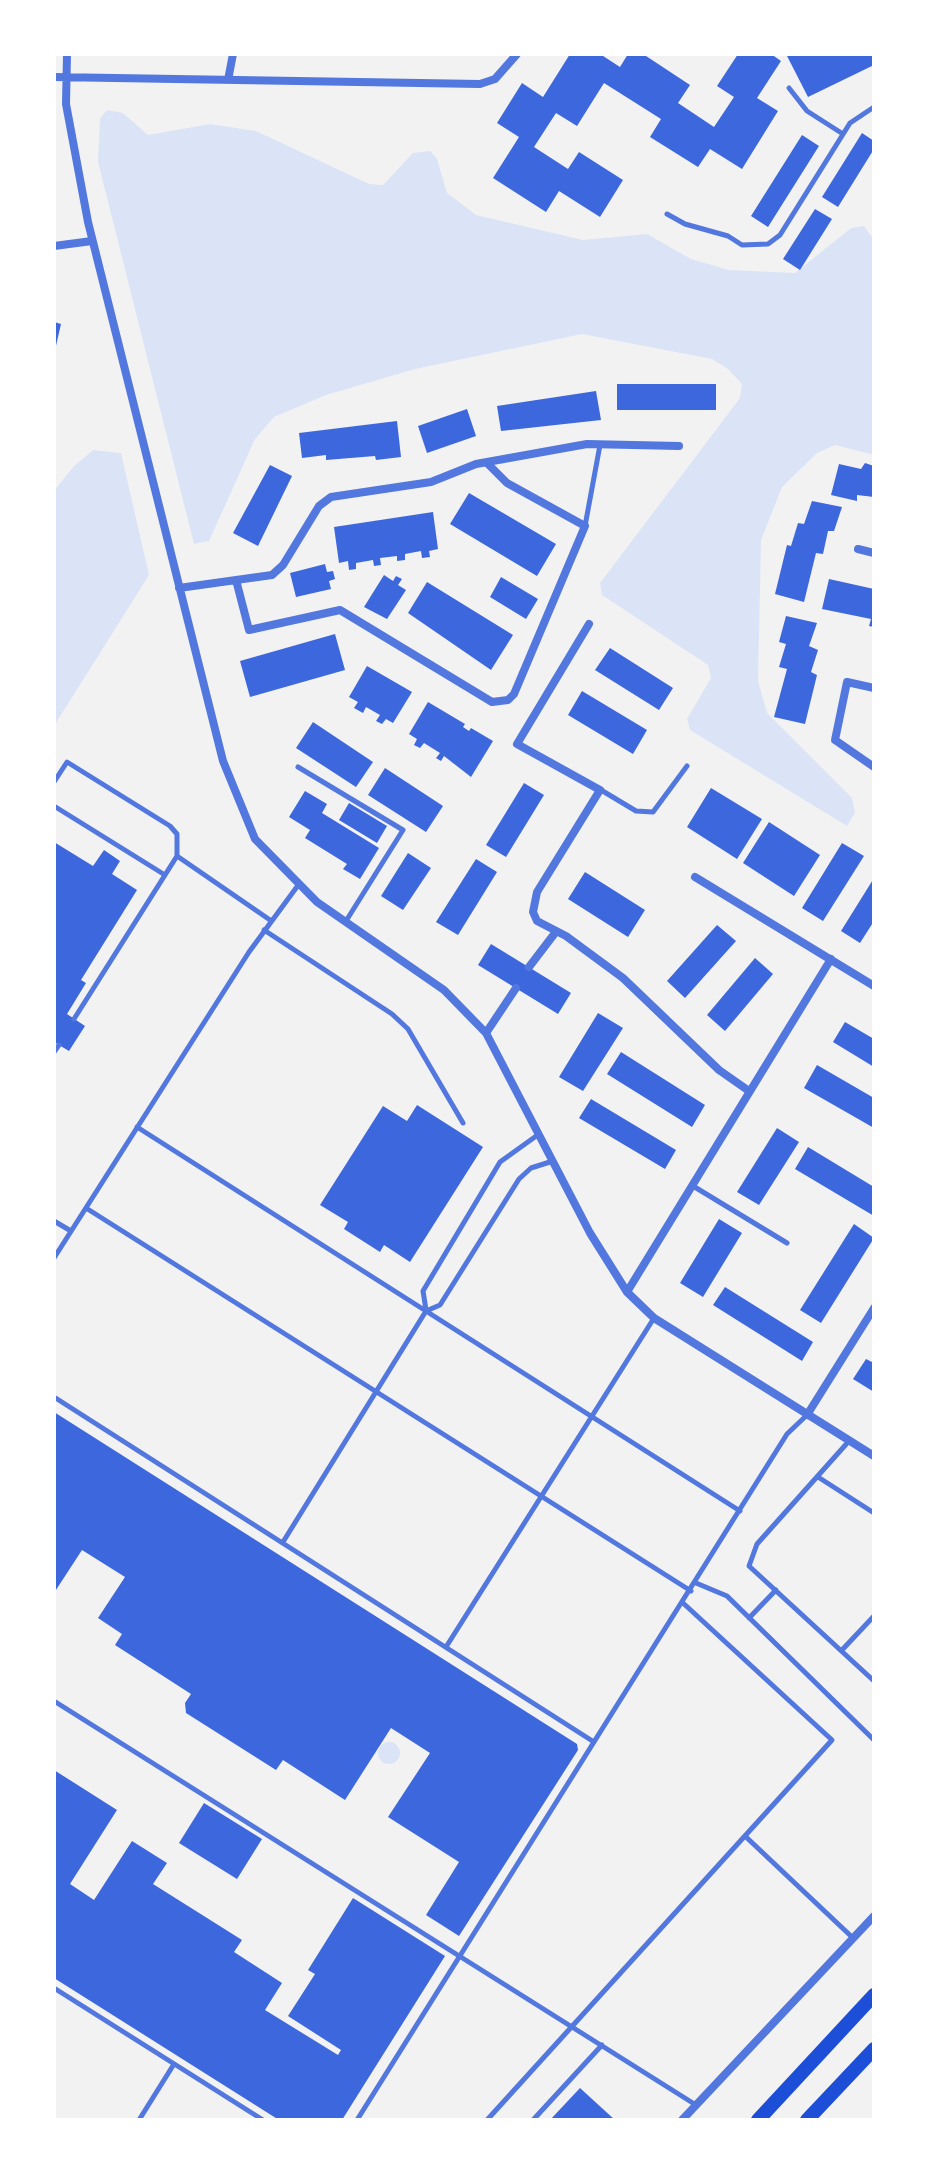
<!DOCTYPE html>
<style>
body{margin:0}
#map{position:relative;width:928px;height:2174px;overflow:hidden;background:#f2f2f2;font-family:"DejaVu Sans",sans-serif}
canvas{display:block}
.frame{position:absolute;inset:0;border:56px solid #fff;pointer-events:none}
</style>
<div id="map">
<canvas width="928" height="2174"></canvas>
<div class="frame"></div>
</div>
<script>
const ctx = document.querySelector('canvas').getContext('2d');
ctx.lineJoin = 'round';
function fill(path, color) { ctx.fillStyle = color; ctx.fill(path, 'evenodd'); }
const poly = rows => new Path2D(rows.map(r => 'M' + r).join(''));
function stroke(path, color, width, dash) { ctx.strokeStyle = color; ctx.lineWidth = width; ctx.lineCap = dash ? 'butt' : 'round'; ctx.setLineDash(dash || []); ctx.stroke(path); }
fill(poly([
 [107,110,123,113,148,135,210,124,256,131,369,184,383,185,413,153,430,151,437,159,447,193,476,215,583,240,647,234,691,259,729,270,795,273,851,228,864,226,874,240,874,455,835,445,817,453,782,487,761,540,758,681,767,713,852,798,855,813,847,826,690,730,687,719,711,678,708,665,602,595,600,583,740,398,742,384,728,369,712,359,582,334,415,369,326,395,274,417,255,439,209,541,194,544,98,162,100,118],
 [93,450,121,453,149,575,54,726,54,491,74,466],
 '378 1753a11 11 0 1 1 22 0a11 11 0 1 1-22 0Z'
]), '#dbe4f7');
fill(poly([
 [570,54,600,54,620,67,628,54,643,54,690,85,678,103,714,127,734,97,717,86,738,54,771,54,781,61,757,98,778,111,742,169,710,149,698,167,650,137,661,119,604,83,577,126,556,113,534,147,568,169,579,152,623,180,600,217,559,191,546,212,493,178,519,137,497,123,522,83,543,97],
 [786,54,874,54,874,65,808,97],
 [862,133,874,141,874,149,838,207,822,197],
 [802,135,819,146,768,227,751,216],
 [815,209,832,219,800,270,783,259],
 [54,322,61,324,55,350,54,350],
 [617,384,716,384,716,410,617,410],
 [596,391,601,420,501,431,497,406],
 [467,409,476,436,427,453,418,426],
 [397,421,401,457,376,460,375,456,326,460,326,455,302,458,299,433],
 [865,463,874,466,874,497,857,495,857,501,831,495,839,464,861,469],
 [270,465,292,476,258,546,233,533],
 [469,493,556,544,537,576,450,524],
 [812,501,842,507,834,531,828,531,823,554,816,553,804,602,775,594,787,545,791,546,798,523,804,524],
 [433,512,438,549,429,551,430,557,422,558,421,551,405,554,405,560,397,561,397,556,380,558,381,565,374,566,373,560,356,563,356,569,349,570,348,561,339,563,334,527],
 [325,564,327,572,333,571,335,579,329,581,331,589,296,597,290,573],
 [384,575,393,581,396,576,402,579,398,585,406,590,387,619,364,607],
 [501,577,538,599,526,619,490,597],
 [829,579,874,589,874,627,869,626,871,619,822,609],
 [427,582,513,635,491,670,408,613],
 [786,616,817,623,809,646,818,650,811,672,817,675,805,724,774,717,787,669,779,667,786,644,779,642],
 [335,634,345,670,250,697,240,661],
 [610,648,673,688,659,710,595,670],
 [367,666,412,692,393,723,386,719,382,724,376,721,380,715,366,707,363,713,354,708,358,702,349,697],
 [582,691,647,730,633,754,568,715],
 [428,702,465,724,463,727,469,731,471,728,493,741,471,777,444,756,441,761,436,758,440,753,424,743,420,748,414,745,417,739,409,734],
 [313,722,373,762,356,787,296,748],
 [385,768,443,806,426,832,368,795],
 [524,783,544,795,506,857,486,845],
 [711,788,762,819,737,859,687,827],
 [305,791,327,804,322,813,379,848,360,879,343,869,347,864,305,838,310,830,289,817],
 [349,803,387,826,377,843,339,820],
 [769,822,820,855,794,896,743,863],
 [54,842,93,866,104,850,120,861,112,874,137,890,81,980,86,983,67,1014,85,1026,69,1051,54,1042],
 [842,843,864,856,823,921,802,908],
 [408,853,431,868,403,910,381,896],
 [476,859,497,872,458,935,436,922],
 [585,872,645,910,628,937,568,899],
 [874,878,874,921,860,943,841,931],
 [717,925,736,941,685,998,667,981],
 [491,944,571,993,558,1014,478,965],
 [755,958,773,974,725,1031,707,1015],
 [598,1013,623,1028,583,1091,559,1077],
 [845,1022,874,1039,874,1067,833,1042],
 [621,1052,705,1105,692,1127,607,1074],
 [817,1065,874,1098,874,1128,804,1088],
 [591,1099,676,1150,665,1169,579,1118],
 [417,1105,483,1147,410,1262,384,1245,380,1252,344,1229,348,1222,320,1205,383,1106,407,1121],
 [777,1128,799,1142,759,1205,737,1192],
 [808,1147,874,1187,874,1216,795,1169],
 [719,1219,742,1233,703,1297,680,1283],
 [854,1224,874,1238,821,1323,800,1310],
 [725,1287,813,1342,802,1361,713,1305],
 [866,1359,874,1363,874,1392,853,1379],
 [54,1412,577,1744,578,1750,459,1936,426,1915,459,1862,388,1817,430,1753,391,1728,345,1800,283,1760,276,1770,186,1713,185,1703,191,1694,115,1645,122,1634,98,1618,125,1577,82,1550,54,1593],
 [54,1770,117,1810,70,1884,94,1900,132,1841,167,1863,153,1884,242,1940,234,1952,282,1983,265,2010,338,2055,341,2050,288,2016,315,1974,308,1970,353,1898,445,1956,342,2120,279,2120,54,1978],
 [204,1803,262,1839,237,1879,179,1843],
 [580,2088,615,2120,550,2120]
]), '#3d67dc');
stroke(poly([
 [789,88,807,111,843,134],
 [667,214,685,224,728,236,742,245,768,244,780,235,850,123,874,107],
 [585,526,600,445],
 [298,767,403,830,346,921],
 [54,782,67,762,170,826,177,834,177,856,270,920],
 [601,790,636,811,653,812,687,766],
 [54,806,165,875],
 [264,930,392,1014,408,1029,463,1123],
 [74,1019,177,856],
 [54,1052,59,1045],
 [137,1127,740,1511],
 [693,1186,787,1243],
 [86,1208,691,1591],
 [54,1221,71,1231],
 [54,1258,249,952,299,884],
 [426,1310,423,1291,500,1162,539,1134],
 [54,1397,594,1742],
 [849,1441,757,1544,749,1566,874,1681],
 [818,1477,874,1513],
 [283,1542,426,1311,440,1305,519,1179,531,1168,553,1161],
 [696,1583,727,1596,874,1740],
 [749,1618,776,1590],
 [446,1647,654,1318],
 [842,1650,874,1616],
 [54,1701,696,2105],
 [745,1836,853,1938],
 [54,1988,263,2120],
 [139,2120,174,2064],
 [357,2120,787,1434,807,1415],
 [487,2120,832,1740,683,1603],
 [533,2120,602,2045]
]), '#5277de', 5);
stroke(poly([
 [67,54,66,104,88,222,223,761,255,839,317,902,444,990,486,1033,590,1233,627,1292,654,1318,874,1456],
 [54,77,480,84,495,79,517,54],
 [228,80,233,54],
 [54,246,92,241],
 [858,549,874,553],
 [236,580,249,630,340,610,492,702,508,700,514,694,585,526,507,483,487,463],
 [179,588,272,575,283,565,319,506,331,497,431,482,476,464,587,444,679,446],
 [589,624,517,744,600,790,537,892,533,912,537,921,566,936,623,978,719,1070,749,1091],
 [874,688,847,682,835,740,874,767],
 [695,877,874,986],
 [529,967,555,933],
 [486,1033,516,988],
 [627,1292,831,959],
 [807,1415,874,1308],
 [682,2120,874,1916]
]), '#5277de', 8);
stroke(poly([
 [758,2120,874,1995],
 [807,2120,874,2049]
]), '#1d4ed8', 14);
</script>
